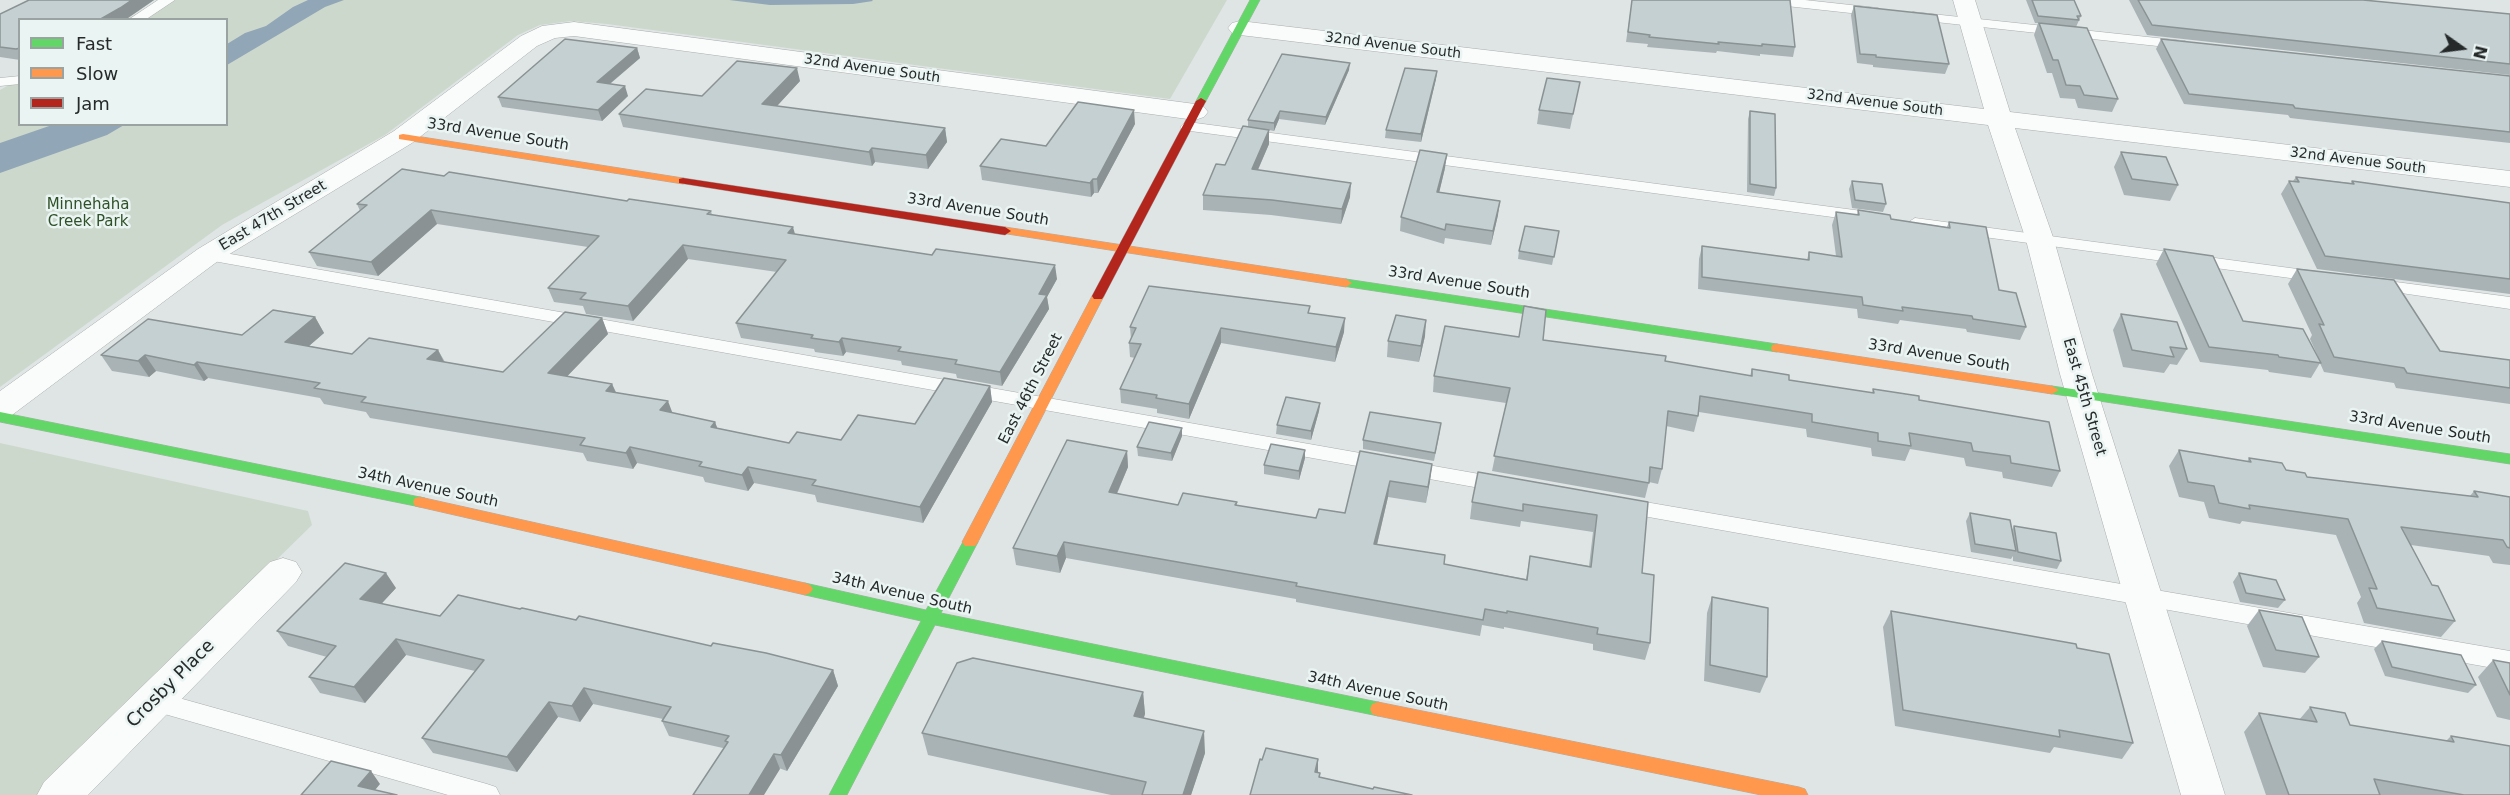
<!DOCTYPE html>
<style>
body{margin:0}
#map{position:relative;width:2510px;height:795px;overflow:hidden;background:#dfe5e4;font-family:"DejaVu Sans",sans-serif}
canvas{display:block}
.legend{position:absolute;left:18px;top:18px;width:210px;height:108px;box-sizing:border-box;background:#eaf4f3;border:2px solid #9ba3a2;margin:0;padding:8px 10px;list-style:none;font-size:18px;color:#252929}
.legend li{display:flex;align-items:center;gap:12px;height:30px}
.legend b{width:30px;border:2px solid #9ba3a2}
.north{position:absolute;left:2432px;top:18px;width:60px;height:60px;-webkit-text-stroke:4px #eaf4f3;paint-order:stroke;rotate:104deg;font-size:16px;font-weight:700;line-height:24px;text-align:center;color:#252929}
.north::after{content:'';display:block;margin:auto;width:21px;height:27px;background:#252929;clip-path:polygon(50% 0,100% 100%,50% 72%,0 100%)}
</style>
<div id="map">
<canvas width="2510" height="795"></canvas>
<ul class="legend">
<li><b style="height:8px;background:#63d668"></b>Fast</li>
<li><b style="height:8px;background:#ff974d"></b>Slow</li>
<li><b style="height:8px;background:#b3261e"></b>Jam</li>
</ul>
<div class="north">N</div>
</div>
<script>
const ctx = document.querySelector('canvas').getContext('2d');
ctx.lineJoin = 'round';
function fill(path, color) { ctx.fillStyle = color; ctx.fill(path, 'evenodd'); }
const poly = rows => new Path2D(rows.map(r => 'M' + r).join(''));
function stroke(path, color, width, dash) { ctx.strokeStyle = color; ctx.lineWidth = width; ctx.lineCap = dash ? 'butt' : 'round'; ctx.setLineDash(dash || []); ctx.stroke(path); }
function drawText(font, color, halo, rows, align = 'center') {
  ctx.font = font + ' "DejaVu Sans",sans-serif'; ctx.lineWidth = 5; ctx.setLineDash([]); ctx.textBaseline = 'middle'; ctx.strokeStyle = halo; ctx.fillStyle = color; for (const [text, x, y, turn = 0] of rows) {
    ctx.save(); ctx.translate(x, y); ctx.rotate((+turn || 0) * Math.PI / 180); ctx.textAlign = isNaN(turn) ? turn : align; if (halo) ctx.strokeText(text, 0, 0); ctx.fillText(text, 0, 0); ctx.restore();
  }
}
fill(poly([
 [162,0,1227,0,1170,99,607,24,571,21,540,25,518,35,385,135,222,225,0,387,0,90,19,79,20,124,226,124,226,20,127,19],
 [0,443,308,511,312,525,37,795,0,795]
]), '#cdd8cd');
fill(poly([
 [308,0,344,0,325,7,227,65,227,44,245,33,266,26,293,7],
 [729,0,872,0,873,1,853,4,770,5],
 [52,125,52,124,124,125,107,135,0,173,0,143]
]), '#91a7b7');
const lane = poly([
 [158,0,175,0,145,20,128,20,158,0],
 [1761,0,1805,0,1878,8,1885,12,1878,16,1768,4,1761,0],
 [1913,12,2185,41,2192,45,2185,49,1908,19,1906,16,1913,12],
 [20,76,20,84,0,86,0,78,20,76],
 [1188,122,1862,211,1870,216,1862,221,1183,130,1180,127,1183,124,1188,122],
 [1915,218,2320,272,2326,273,2329,277,2326,281,2320,282,1909,227,1907,223,1915,218],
 [208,250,1502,478,1509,480,1512,485,1509,490,1502,492,202,259,199,255,202,251,208,250],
 [2373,279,2510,297,2510,309,2367,288,2364,284,2367,280,2373,279],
 [1622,498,2510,651,2510,671,1615,511,1611,506,1615,501,1622,498],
 [154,691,487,784,496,787,500,795,448,795,154,711,145,708,142,701,145,694,154,691]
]);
const street = poly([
 [1953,0,1975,0,2010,112,2510,171,2510,187,2015,128,2054,240,2092,374,2225,795,2181,795,2060,374,2026,240,1988,125,1240,35,1232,33,1228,28,1232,23,1240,21,1984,109,1953,0],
 [574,22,1195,104,1204,107,1208,112,1204,117,1195,120,574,36,555,38,537,46,412,143,218,261,12,415,0,418,0,391,198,249,394,131,521,36,542,26,574,22],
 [283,558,296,562,302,572,296,582,88,795,37,795,44,782,270,562,283,558]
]);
const fast = poly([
 [1250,0,1260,0,1206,101,1205,103,1197,103,1196,101,1250,0],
 [1346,279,1777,344,1783,348,1777,352,1342,286,1340,283,1342,280,1346,279],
 [2052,386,2510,454,2510,464,2047,393,2045,390,2047,387,2052,386],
 [0,412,420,497,425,498,427,502,425,506,420,507,0,422,0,412],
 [970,536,975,538,978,542,941,613,1378,702,1384,704,1386,709,1384,714,1378,716,935,625,847,795,829,795,921,621,805,595,800,593,797,589,800,585,805,583,926,610,965,538,970,536]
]);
const slow = poly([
 [403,134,683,178,689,181,683,184,399,139,399,135,403,134],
 [1005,227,1346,279,1352,283,1346,287,1001,233,999,231,1005,227],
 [1098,292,1104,296,978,542,975,546,965,546,962,542,1092,296,1098,292],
 [1777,344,2052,386,2059,390,2052,394,1772,351,1771,348,1772,345,1777,344],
 [420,497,805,583,810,585,813,589,810,593,805,595,415,506,413,502,415,498,420,497],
 [1378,702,1799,787,1805,789,1808,795,1761,795,1378,716,1372,714,1370,709,1372,704,1378,702]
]);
const jam = poly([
 [1201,98,1206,101,1104,296,1102,299,1094,299,1092,296,1196,101,1201,98],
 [683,178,1005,227,1011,231,1005,235,679,183,679,179,683,178]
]);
stroke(lane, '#aaaeae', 1);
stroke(street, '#aaaeae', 1);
stroke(fast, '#aaaeae', 1);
stroke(slow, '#aaaeae', 1);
stroke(jam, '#aaaeae', 1);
fill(lane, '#fafbfb');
fill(street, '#fafbfb');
fill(fast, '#63d668');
fill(slow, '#ff974d');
fill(jam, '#b3261e');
fill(poly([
 [154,0,125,20,20,20,20,60,0,57,0,14],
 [1632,0,1795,47,1793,57,1760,54,1760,56,1717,51,1716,53,1647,47,1648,44,1626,42],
 [2026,0,2074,0,2081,16,2076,27,2118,99,2112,112,2078,108,2075,99,2060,98,2052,73,2047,73,2034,35,2038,23,2035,23],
 [2129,0,2363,0,2510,14,2510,75,2147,35],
 [1854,6,1949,64,1945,74,1873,67,1873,65,1857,63,1851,15],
 [2161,39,2510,76,2510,143,2290,118,2288,115,2184,104,2156,49],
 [637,48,640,58,610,84,628,96,602,121,502,107,498,97],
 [1349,70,1325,125,1279,119,1274,131,1269,130,1269,144,1258,170,1350,197,1341,224,1271,215,1203,210,1203,195,1225,165,1248,127,1248,120],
 [1437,71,1436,79,1421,142,1385,138,1386,130],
 [800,81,777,106,945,128,947,142,928,169,875,162,872,166,623,127,619,114,702,96],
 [1580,82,1570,129,1537,124,1539,110],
 [1750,111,1776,188,1774,196,1747,192,1748,119],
 [1135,124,1098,193,1094,193,1091,197,982,180,980,166,1046,146],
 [2121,152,2178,185,2170,201,2124,195,2114,167],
 [1445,168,1439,192,1498,215,1491,245,1445,238,1444,244,1400,231,1401,217],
 [444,176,627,201,711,211,712,215,795,234,1057,279,1047,297,1049,309,1002,386,957,378,956,374,902,365,901,361,846,352,843,356,815,352,814,349,741,338,736,323,777,272,688,259,633,321,586,314,583,306,554,302,548,288,588,247,437,224,378,276,317,266,309,252,360,211,357,204],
 [2296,177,2351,183,2352,181,2510,203,2510,294,2317,269,2281,194,2289,181,2293,181],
 [1852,181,1886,204,1883,212,1852,208,1849,189],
 [1858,210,1891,219,1947,227,1949,222,2026,327,2020,340,1967,332,1966,329,1900,320,1898,324,1858,318,1857,309,1698,289,1699,259,1702,246,1807,260,1809,252,1836,256,1832,225,1836,212,1857,215],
 [1559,231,1552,265,1518,259,1519,251],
 [2164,249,2243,321,2319,359,2310,339,2312,335,2288,284,2297,269,2440,351,2510,360,2510,404,2396,388,2394,383,2324,372,2320,363,2311,378,2269,372,2268,370,2200,362,2156,264],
 [1310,313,1344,332,1335,362,1221,343,1189,419,1157,413,1157,409,1121,403,1120,389,1135,358,1130,357,1129,343,1131,339,1130,327],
 [2121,314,2187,349,2177,365,2170,364,2164,373,2123,367,2113,330],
 [315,317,324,333,309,346,352,354,438,350,445,362,503,372,602,318,608,334,567,376,612,384,616,392,672,413,715,422,717,428,789,443,841,440,915,424,990,386,992,402,923,523,817,502,815,495,754,483,748,491,705,482,703,477,637,463,633,469,587,461,583,453,370,418,366,412,324,404,320,398,208,378,204,381,156,371,149,377,112,371,101,355,242,335],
 [1425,336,1419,362,1387,357,1388,341],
 [1519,337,1543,340,1750,376,1752,369,1789,380,1872,393,1873,389,1919,400,2060,471,2052,487,2003,478,2002,472,1966,466,1964,458,1910,449,1905,461,1872,456,1871,448,1807,437,1806,429,1699,412,1694,432,1666,426,1662,469,1658,484,1649,482,1645,498,1492,471,1506,403,1433,392,1434,376],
 [1320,403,1319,411,1311,440,1276,434,1277,425],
 [1440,431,1434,461,1363,449,1363,440],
 [1182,436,1172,461,1138,456,1137,447],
 [2179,450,2247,462,2249,458,2307,477,2470,496,2474,491,2510,497,2510,565,2493,563,2489,556,2411,545,2432,585,2455,621,2441,637,2364,623,2357,603,2361,597,2336,535,2242,521,2240,524,2209,518,2204,502,2179,497,2169,466],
 [1127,451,1128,467,1117,494,1178,505,1237,502,1237,506,1316,518,1345,513,1360,451,1432,464,1426,503,1388,497,1377,545,1444,564,1526,579,1530,556,1589,566,1593,532,1521,521,1520,527,1470,519,1472,502,1648,502,1642,573,1650,643,1645,660,1593,650,1593,644,1504,627,1504,629,1482,625,1480,636,1296,602,1296,599,1066,558,1060,573,1016,565,1013,548],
 [1305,458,1299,480,1264,474,1264,465],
 [1970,513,2012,530,2014,526,2061,561,2057,569,2013,561,2013,556,2011,559,1971,552,1966,521],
 [2239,573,2285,600,2278,608,2240,602,2233,582],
 [396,588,381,604,440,616,520,609,711,646,833,670,838,686,787,771,723,748,669,736,662,721,663,719,593,704,580,722,558,717,517,772,433,753,422,738,475,671,406,655,365,703,320,693,309,677,327,657,288,646,277,631],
 [1712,597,1767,677,1760,693,1704,681,1707,613],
 [2259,610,2319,657,2305,673,2263,667,2247,626],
 [1891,611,2077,648,2133,743,2122,759,2054,747,2050,753,1895,726,1883,627],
 [2382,641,2476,685,2468,693,2385,676,2374,649],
 [2493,660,2510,663,2510,720,2497,717,2478,677],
 [1143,692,1145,714,1144,718,1205,753,1191,795,1111,795,928,755,922,733],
 [2310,707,2350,725,2446,741,2451,736,2510,795,2266,795,2244,732,2259,713,2299,720]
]), '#a9b3b5');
fill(poly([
 [132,0,154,0,125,20,99,20],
 [637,48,640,58,600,92,597,82],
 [1350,63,1349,70,1325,125,1326,117],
 [797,68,800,81,766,118,762,104],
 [1437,71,1436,79,1421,142,1421,134],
 [625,86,628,96,602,121,598,110],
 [1134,110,1135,124,1098,193,1097,179],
 [1280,111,1279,119,1274,131,1274,123],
 [945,128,947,142,928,169,926,155],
 [1269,130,1269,144,1252,183,1252,169],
 [872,148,875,162,872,166,869,152],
 [1447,154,1445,168,1436,206,1437,192],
 [1093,179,1094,193,1091,197,1090,183],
 [1351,183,1350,197,1341,224,1342,209],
 [1500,201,1498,215,1491,245,1493,231],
 [431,210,437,224,378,276,371,262],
 [793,227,797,241,788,233],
 [683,245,688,259,633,321,628,306],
 [1055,265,1057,279,1047,297,1049,309,1002,386,1000,372,1039,294],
 [315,317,324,333,295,358,285,342],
 [602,318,608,334,555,389,548,373],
 [1345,318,1344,332,1335,362,1336,347],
 [1426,320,1425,336,1419,362,1421,346],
 [1221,328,1221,343,1189,419,1189,404],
 [842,338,846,352,843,356,839,342],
 [438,350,446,366,427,359],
 [145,355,156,371,149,377,138,361],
 [197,362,208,378,204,381,194,365],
 [612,384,619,400,606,391],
 [990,386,992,402,923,523,920,507],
 [668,401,674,417,660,410],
 [1320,403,1319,411,1311,440,1311,431],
 [715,422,721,438,711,427],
 [1182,428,1182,436,1172,461,1171,453],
 [630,447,637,463,633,469,626,453],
 [1305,450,1305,458,1299,480,1299,471],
 [1127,451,1128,467,1110,509,1109,492],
 [1432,464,1430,481,1426,503,1428,487],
 [748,467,754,483,748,491,742,475],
 [1390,481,1388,497,1373,561,1374,544],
 [1064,542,1066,558,1060,573,1057,556],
 [386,573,396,588,371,615,360,599],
 [396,639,406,655,365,703,354,687],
 [833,670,838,686,787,771,781,755],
 [584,688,593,704,580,722,572,706],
 [1143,692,1145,714,1136,737,1134,716],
 [549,702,558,717,517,772,507,757],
 [1204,731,1205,753,1191,795,1183,795],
 [774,754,780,769,764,795,749,795],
 [1318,759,1318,775,1315,772],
 [371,771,380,784,371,795,358,786]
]), '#8a9293');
const building = poly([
 [29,0,132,0,120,8,99,20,20,20,20,48,16,49,0,47,0,14,29,0],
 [1632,0,1790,0,1795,47,1762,44,1762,46,1718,42,1719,44,1649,37,1650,35,1628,32,1632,0],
 [2032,0,2074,0,2081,16,2077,16,2079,20,2038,16,2032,0],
 [2138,0,2363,0,2510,14,2510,64,2152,25,2138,0],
 [1854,6,1937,15,1949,64,1876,57,1876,55,1860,54,1854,6],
 [2039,23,2087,28,2118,99,2084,95,2080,86,2066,85,2058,60,2053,60,2039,23],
 [565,39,637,48,597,82,625,86,598,110,498,97,565,39],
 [2161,39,2510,76,2510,132,2295,108,2293,105,2189,94,2161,39],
 [1282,54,1350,63,1326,117,1280,111,1274,123,1248,120,1282,54],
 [737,61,797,68,762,104,945,128,926,155,872,148,869,152,619,114,646,89,702,96,737,61],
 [1405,68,1437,71,1421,134,1386,130,1405,68],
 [1547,78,1580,82,1573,114,1539,110,1547,78],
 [1078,102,1134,110,1097,179,1093,179,1090,183,980,166,1001,139,1046,146,1078,102],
 [1750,111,1775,114,1776,188,1750,184,1750,111],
 [1243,126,1269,130,1252,169,1351,183,1342,209,1272,200,1203,195,1216,164,1225,165,1243,126],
 [1420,150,1447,154,1437,192,1500,201,1493,231,1446,224,1445,230,1401,217,1420,150],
 [2121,152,2166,157,2178,185,2132,179,2121,152],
 [402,169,444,176,449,172,627,201,629,199,711,211,707,214,793,227,788,233,932,255,936,249,1055,265,1039,294,1047,295,1000,372,955,364,957,360,898,351,901,347,842,338,839,342,811,338,813,335,736,323,786,260,683,245,628,306,580,299,586,293,548,288,599,236,431,210,371,262,309,252,367,205,357,204,402,169],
 [2296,177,2354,184,2352,181,2510,203,2510,279,2325,256,2289,181,2299,182,2296,177],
 [1852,181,1882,184,1886,204,1855,200,1852,181],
 [1858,210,1890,215,1891,219,1950,228,1949,222,1986,227,1999,290,2016,293,2026,327,1973,319,1972,316,1902,307,1903,311,1863,305,1862,297,1702,277,1702,246,1809,260,1809,252,1842,257,1836,212,1859,215,1858,210],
 [1525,226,1559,231,1554,257,1519,251,1525,226],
 [2164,249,2213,256,2243,321,2303,329,2321,363,2279,357,2278,355,2209,347,2164,249],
 [2297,269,2394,280,2440,351,2510,360,2510,388,2407,373,2404,368,2334,357,2319,324,2324,325,2297,269],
 [1149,286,1310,306,1308,313,1345,318,1336,347,1221,328,1189,404,1156,398,1157,395,1120,389,1141,344,1129,343,1136,328,1130,327,1149,286],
 [1524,306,1546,310,1543,340,1666,356,1665,361,1752,376,1752,369,1789,375,1789,380,1874,393,1873,389,1919,396,1919,400,2049,422,2060,471,2011,463,2010,456,1973,451,1971,443,1909,433,1911,446,1878,441,1878,433,1812,422,1812,414,1700,396,1698,416,1668,411,1662,469,1650,467,1649,483,1494,456,1510,388,1434,376,1445,326,1519,337,1524,306],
 [273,310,315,317,285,342,352,354,369,338,438,350,427,359,503,372,565,312,602,318,548,373,612,384,606,391,668,401,660,410,715,422,711,427,789,443,797,432,841,440,858,415,915,424,944,378,990,386,920,507,812,485,816,480,748,467,742,475,699,466,702,462,630,447,626,453,580,445,585,438,361,402,366,397,314,388,320,383,197,362,194,365,145,355,138,361,101,355,148,319,242,335,273,310],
 [2121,314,2177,322,2187,349,2170,347,2174,357,2132,350,2121,314],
 [1396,315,1426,320,1421,346,1388,341,1396,315],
 [1286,397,1320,403,1311,431,1277,425,1286,397],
 [1370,412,1441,423,1435,453,1363,440,1370,412],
 [1149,422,1182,428,1171,453,1137,447,1149,422],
 [1067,440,1127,451,1109,492,1178,505,1183,493,1237,502,1235,505,1316,518,1319,509,1345,513,1360,451,1432,464,1428,487,1390,481,1374,544,1445,555,1444,564,1527,580,1530,556,1591,567,1597,515,1523,504,1523,511,1472,502,1478,472,1648,502,1642,573,1654,575,1650,643,1597,634,1598,628,1507,611,1507,613,1485,609,1483,620,1296,586,1297,583,1064,542,1057,556,1013,548,1067,440],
 [1271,444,1305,450,1299,471,1264,465,1271,444],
 [2179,450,2251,462,2249,458,2282,463,2286,470,2305,473,2307,477,2478,497,2474,491,2510,497,2510,548,2507,547,2503,540,2401,527,2432,585,2438,586,2455,621,2377,608,2369,588,2377,589,2348,519,2249,505,2250,509,2219,503,2214,486,2188,482,2179,450],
 [1970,513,2010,520,2016,551,1975,544,1970,513],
 [2014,526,2056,533,2061,561,2018,552,2014,526],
 [345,563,386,573,360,599,440,616,458,595,520,609,522,608,576,620,579,616,711,646,713,643,766,653,833,670,781,755,774,754,749,795,693,795,728,742,725,741,729,736,662,721,671,707,584,688,572,706,549,702,507,757,422,738,484,660,396,639,354,687,309,677,336,646,277,631,345,563],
 [2239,573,2276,580,2285,600,2246,593,2239,573],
 [1712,597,1768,608,1767,677,1710,665,1712,597],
 [2259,610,2302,617,2319,657,2276,650,2259,610],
 [1891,611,2076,644,2077,648,2109,654,2133,743,2059,730,2060,737,1903,710,1891,611],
 [2382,641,2461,655,2476,685,2392,667,2382,641],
 [973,658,1143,692,1134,716,1204,731,1183,795,1142,795,1146,782,922,733,957,663,973,658],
 [2493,660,2510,663,2510,695,2493,660],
 [2310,707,2345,713,2350,725,2454,742,2451,736,2510,746,2510,795,2464,795,2374,779,2380,795,2289,795,2259,713,2317,722,2310,707],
 [1266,748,1318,759,1315,772,1320,773,1319,777,1373,789,1374,787,1412,795,1250,795,1260,759,1262,760,1266,748],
 [331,761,371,771,358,786,397,795,301,795,331,761]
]);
fill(building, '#c5d0d2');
stroke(building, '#8a9293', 1.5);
drawText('14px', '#252929', '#eaf4f3', [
 ["32nd Avenue South",1393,46,7],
 ["32nd Avenue South",872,69,8],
 ["32nd Avenue South",1875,103,7],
 ["32nd Avenue South",2358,161,7]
]);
drawText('15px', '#252929', '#eaf4f3', [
 ["33rd Avenue South",498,135,9],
 ["33rd Avenue South",978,210,9],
 ["East 47th Street",273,216,-31],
 ["33rd Avenue South",1459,283,9],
 ["33rd Avenue South",1939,356,9],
 ["East 46th Street",1031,389,-63],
 ["East 45th Street",2084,397,74],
 ["33rd Avenue South",2420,428,9],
 ["34th Avenue South",428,488,12],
 ["34th Avenue South",902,594,13],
 ["34th Avenue South",1378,692,12]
]);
drawText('15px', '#2f5127', '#eaf4f3', [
 ["Minnehaha",88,205],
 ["Creek Park",88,222]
]);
drawText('18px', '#252929', '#eaf4f3', [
 ["Crosby Place",171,684,-45]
]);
</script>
